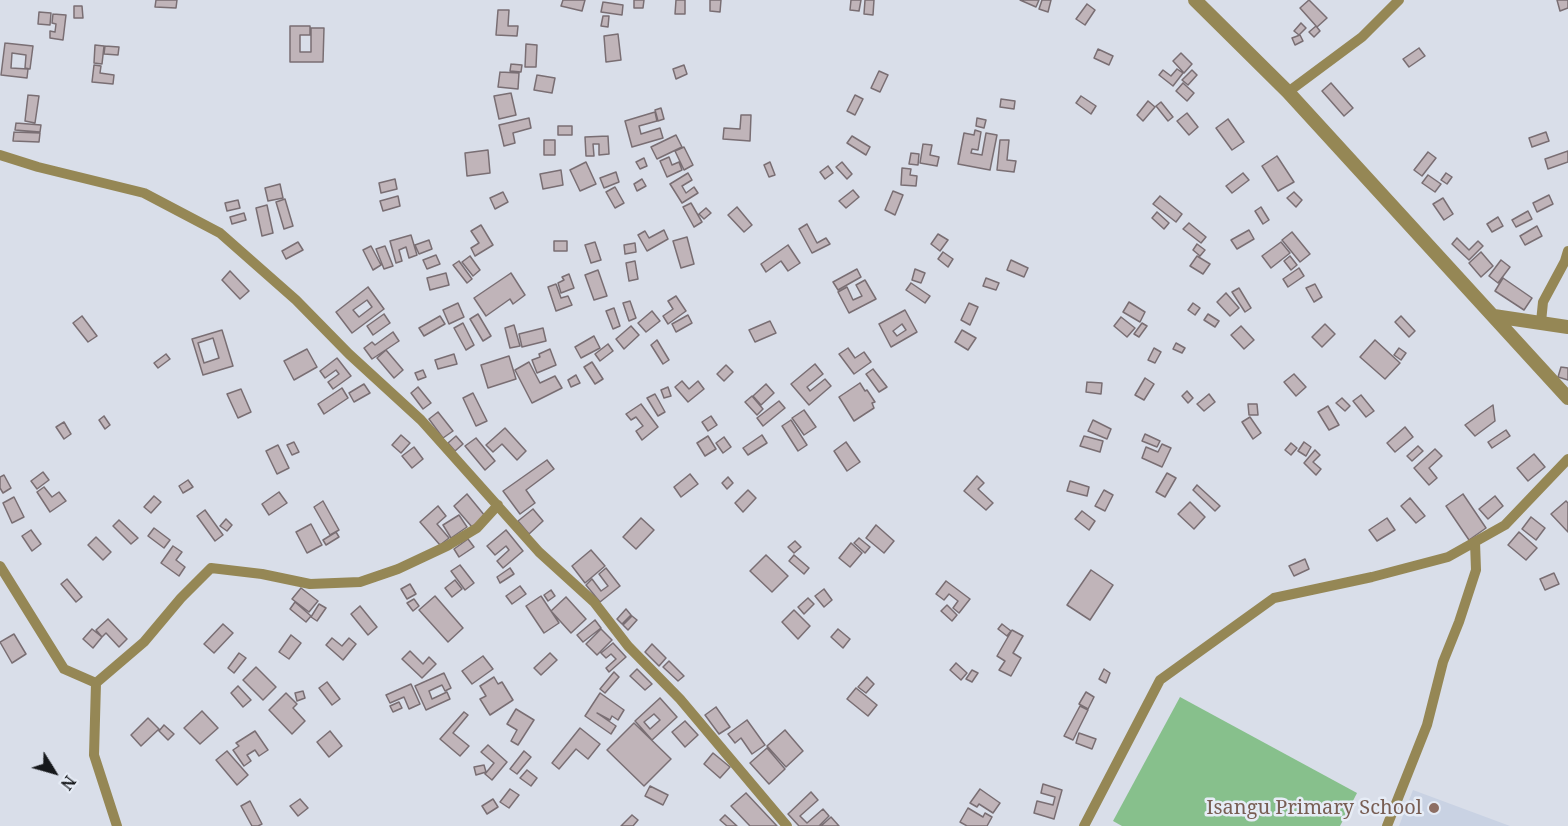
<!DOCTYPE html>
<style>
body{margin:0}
#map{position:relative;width:1568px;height:826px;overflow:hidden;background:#d9dee9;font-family:"Noto Serif",serif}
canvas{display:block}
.north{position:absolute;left:24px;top:742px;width:60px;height:60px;-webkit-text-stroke:4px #e6ecf6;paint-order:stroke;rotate:127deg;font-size:16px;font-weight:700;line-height:24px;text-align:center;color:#16181b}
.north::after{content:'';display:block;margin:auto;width:21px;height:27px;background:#16181b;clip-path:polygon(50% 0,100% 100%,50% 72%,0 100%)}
</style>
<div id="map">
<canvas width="1568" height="826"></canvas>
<div class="north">N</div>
</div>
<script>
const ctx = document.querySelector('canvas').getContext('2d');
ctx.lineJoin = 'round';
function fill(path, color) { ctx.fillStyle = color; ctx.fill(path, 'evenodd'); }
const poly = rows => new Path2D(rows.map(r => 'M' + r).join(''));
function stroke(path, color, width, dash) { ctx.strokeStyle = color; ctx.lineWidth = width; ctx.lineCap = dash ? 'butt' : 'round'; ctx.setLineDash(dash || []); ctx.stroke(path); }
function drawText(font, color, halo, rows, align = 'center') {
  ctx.font = font + ' "Noto Serif",serif'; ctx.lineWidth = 5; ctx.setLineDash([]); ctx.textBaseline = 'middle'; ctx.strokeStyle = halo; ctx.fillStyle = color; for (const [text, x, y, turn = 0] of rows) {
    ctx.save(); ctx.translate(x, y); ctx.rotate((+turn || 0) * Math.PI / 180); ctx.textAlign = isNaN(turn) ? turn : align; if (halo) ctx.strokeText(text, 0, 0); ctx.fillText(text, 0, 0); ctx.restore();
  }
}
fill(poly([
 [1413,790,1510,826,1399,826]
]), '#c9d2e3');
fill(poly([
 [1180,697,1357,793,1340,826,1122,826,1113,821]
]), '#87c08c');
const building = poly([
 [156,0,177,0,176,8,155,7,156,0],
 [563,0,585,0,582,11,561,6,563,0],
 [634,0,644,0,643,8,634,8,634,0],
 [676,0,685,0,685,14,675,14,676,0],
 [710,0,721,0,720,12,710,11,710,0],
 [851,0,861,0,859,11,850,10,851,0],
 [865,0,874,0,873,15,864,14,865,0],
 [1020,0,1039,0,1036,7,1020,0],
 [1042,0,1051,0,1048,12,1039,9,1042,0],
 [1309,0,1327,18,1317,27,1300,8,1309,0],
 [1557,0,1568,0,1568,8,1560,11,1557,0],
 [603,2,623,5,622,15,601,12,603,2],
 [1087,4,1095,10,1085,25,1076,19,1087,4],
 [74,6,82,6,83,18,74,18,74,6],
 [498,10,509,10,508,26,518,26,517,36,496,35,498,10],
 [39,12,51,13,50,25,38,24,39,12],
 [53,14,66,15,63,40,50,38,50,31,55,32,56,24,52,23,53,14],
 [603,16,609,16,608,27,601,26,603,16],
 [1301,23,1306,28,1299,35,1294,31,1301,23],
 [290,26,310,26,310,35,300,35,300,52,311,52,311,28,324,28,323,62,290,62,290,26],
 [1316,26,1320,31,1314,37,1309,32,1316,26],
 [618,34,621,60,606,62,604,36,618,34],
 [1300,35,1303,41,1295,45,1292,38,1300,35],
 [5,43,33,46,30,69,25,68,26,55,12,53,11,68,28,69,27,78,1,75,5,43],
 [526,44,537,45,536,67,525,67,526,44],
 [95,45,104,46,102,64,94,63,95,45],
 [105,46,119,47,118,55,104,54,105,46],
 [1419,48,1425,56,1409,67,1403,59,1419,48],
 [1098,49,1113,56,1109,65,1094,58,1098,49],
 [1181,53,1192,64,1184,73,1173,61,1181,53],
 [511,64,522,65,521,72,510,71,511,64],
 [94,65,101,66,100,73,114,75,113,84,92,82,94,65],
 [684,65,687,74,676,79,673,69,684,65],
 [1177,69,1183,73,1173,86,1159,75,1163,70,1171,76,1177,69],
 [1192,70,1197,75,1188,85,1182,80,1192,70],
 [879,71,888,75,880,92,871,88,879,71],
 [500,72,519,73,518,89,498,87,500,72],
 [537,75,555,78,552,93,534,90,537,75],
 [1183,83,1194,93,1187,101,1176,91,1183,83],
 [1331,83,1353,108,1344,116,1322,91,1331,83],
 [511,93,516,115,499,119,494,96,511,93],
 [28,95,39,96,35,123,25,121,28,95],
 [855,95,863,99,855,115,847,111,855,95],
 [1081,96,1096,106,1091,114,1076,103,1081,96],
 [1001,99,1015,101,1014,109,1000,107,1001,99],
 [1148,101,1155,107,1143,121,1137,115,1148,101],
 [1161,102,1173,117,1168,121,1156,106,1161,102],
 [661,108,664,119,658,121,655,110,661,108],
 [655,112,657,121,639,126,641,134,660,128,663,138,632,147,625,121,655,112],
 [1187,113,1198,127,1189,135,1177,121,1187,113],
 [741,115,751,115,750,141,723,139,724,128,740,129,741,115],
 [529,118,531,128,513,133,515,143,504,146,499,125,529,118],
 [977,118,986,120,984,128,976,126,977,118],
 [1228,119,1244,142,1232,150,1216,128,1228,119],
 [16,123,41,125,40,132,15,130,16,123],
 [558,126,572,126,572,135,558,135,558,126],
 [975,130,981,132,978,150,972,149,971,153,982,155,986,133,997,135,990,170,958,164,964,133,974,135,975,130],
 [14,132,40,133,39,142,13,141,14,132],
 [1546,132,1549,141,1532,147,1529,138,1546,132],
 [676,135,682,147,657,159,651,147,676,135],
 [608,136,609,154,599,155,599,144,593,144,594,156,586,156,585,137,608,136],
 [852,136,870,147,866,155,847,143,852,136],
 [544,140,555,140,555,155,544,155,544,140],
 [1000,140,1009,140,1007,160,1016,161,1014,172,997,170,1000,140],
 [923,144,932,145,930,155,939,157,937,166,920,163,923,144],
 [684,147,693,165,684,170,675,151,684,147],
 [488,150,490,173,467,176,465,153,488,150],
 [1568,151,1568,162,1548,169,1545,159,1568,151],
 [1428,152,1436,158,1422,176,1414,170,1428,152],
 [911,153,919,154,918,165,909,164,911,153],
 [1277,156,1294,182,1278,191,1262,166,1277,156],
 [669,157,672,165,679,162,682,170,667,177,660,161,669,157],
 [644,158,647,166,640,169,636,162,644,158],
 [586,162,596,184,580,191,570,170,586,162],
 [770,162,775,175,769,177,764,165,770,162],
 [842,162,852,174,847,179,836,167,842,162],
 [828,166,833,173,825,179,820,172,828,166],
 [902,168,911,169,910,175,917,176,916,186,901,185,902,168],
 [561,170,563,185,543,189,540,174,561,170],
 [616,172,619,182,604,188,600,178,616,172],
 [688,173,692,180,682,186,686,193,694,187,698,193,682,203,670,184,688,173],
 [1243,173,1249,180,1232,193,1226,186,1243,173],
 [1446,173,1452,177,1447,184,1441,180,1446,173],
 [1428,175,1441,184,1435,192,1422,183,1428,175],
 [395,179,397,189,381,193,379,183,395,179],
 [642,179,646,186,637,191,634,184,642,179],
 [280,184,283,198,268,201,265,188,280,184],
 [615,187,624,203,615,208,606,192,615,187],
 [853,190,859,197,846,208,839,201,853,190],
 [893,191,903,195,895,215,885,210,893,191],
 [503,192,508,202,495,209,490,198,503,192],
 [1294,192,1302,200,1296,207,1287,198,1294,192],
 [1549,195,1553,204,1537,212,1533,203,1549,195],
 [398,196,400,206,383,211,380,201,398,196],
 [1160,196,1182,214,1176,222,1153,204,1160,196],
 [1443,198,1453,214,1444,220,1433,204,1443,198],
 [285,199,293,226,284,229,276,202,285,199],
 [238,200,240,208,227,211,225,203,238,200],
 [691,203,702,222,694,227,683,207,691,203],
 [267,205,273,233,262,236,256,208,267,205],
 [737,207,752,225,744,232,728,215,737,207],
 [1261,207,1269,220,1263,224,1255,211,1261,207],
 [706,208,711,213,704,219,699,214,706,208],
 [1528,211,1532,219,1516,227,1512,220,1528,211],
 [1157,212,1169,223,1164,229,1152,218,1157,212],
 [244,213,246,220,232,224,230,217,244,213],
 [1498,217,1503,226,1492,232,1487,224,1498,217],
 [1189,223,1206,237,1201,243,1183,229,1189,223],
 [807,224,817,243,826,238,830,244,812,253,799,229,807,224],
 [481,225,493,245,475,256,471,248,479,243,471,231,481,225],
 [1537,226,1542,236,1525,245,1520,236,1537,226],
 [664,230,668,239,647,251,638,235,645,231,649,238,664,230],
 [1249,230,1254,239,1237,249,1231,240,1249,230],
 [1292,232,1310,254,1300,262,1282,240,1292,232],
 [938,234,948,240,940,251,931,244,938,234],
 [411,235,417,255,409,258,406,247,399,250,402,261,396,263,390,241,411,235],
 [687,237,694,264,681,268,673,241,687,237],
 [1457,238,1469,250,1478,241,1483,246,1469,260,1452,244,1457,238],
 [429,240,432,249,419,254,415,245,429,240],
 [554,241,567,241,567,251,554,251,554,241],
 [298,242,303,250,286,259,282,251,298,242],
 [595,242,601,260,591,263,585,245,595,242],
 [1281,242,1290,253,1271,268,1262,256,1281,242],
 [635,243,636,252,625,254,624,245,635,243],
 [1197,244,1205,250,1200,256,1193,250,1197,244],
 [788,245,800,263,788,271,781,261,766,272,761,264,788,245],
 [371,246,381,265,373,270,363,250,371,246],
 [385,246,393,266,384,269,376,249,385,246],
 [943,252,953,259,948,267,938,259,943,252],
 [1481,252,1493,266,1481,277,1469,263,1481,252],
 [436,255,440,264,427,269,423,260,436,255],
 [470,256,480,270,473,276,462,262,470,256],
 [1197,256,1210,264,1203,274,1190,266,1197,256],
 [1290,256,1297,265,1291,270,1284,261,1290,256],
 [1011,260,1028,268,1024,277,1007,270,1011,260],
 [1501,260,1510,267,1498,283,1489,276,1501,260],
 [459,261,472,279,467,283,453,265,459,261],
 [635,261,638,279,629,281,626,263,635,261],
 [1299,268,1304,276,1288,287,1283,279,1299,268],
 [857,269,861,277,838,290,833,282,857,269],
 [915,269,925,273,921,283,912,280,915,269],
 [598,270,607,296,594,300,585,275,598,270],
 [230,271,249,291,240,299,222,280,230,271],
 [446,273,449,285,430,290,427,278,446,273],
 [511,273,525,295,513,304,510,299,486,316,474,298,511,273],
 [569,274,574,288,561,293,558,283,564,280,562,277,569,274],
 [986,278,999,283,996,290,983,286,986,278],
 [1503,278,1532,298,1524,310,1495,291,1503,278],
 [865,280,876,299,849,313,838,292,847,287,853,300,862,296,856,285,865,280],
 [911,283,930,296,925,303,906,290,911,283],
 [556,284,561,298,568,296,572,305,556,311,548,287,556,284],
 [1315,284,1322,297,1314,302,1306,288,1315,284],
 [368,287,384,309,352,333,336,312,368,287],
 [367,300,372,307,359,317,353,310,367,300],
 [1239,288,1251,308,1245,312,1232,292,1239,288],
 [1226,293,1239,308,1230,316,1217,302,1226,293],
 [676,296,686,311,668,324,663,316,673,309,668,301,676,296],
 [630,301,636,318,629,321,623,303,630,301],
 [1129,302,1145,312,1140,322,1123,312,1129,302],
 [458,303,464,317,449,324,443,310,458,303],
 [969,303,978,307,970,325,961,320,969,303],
 [1193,303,1200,308,1195,315,1188,310,1193,303],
 [614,308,620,326,613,329,606,311,614,308],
 [905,310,917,332,891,347,879,324,905,310],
 [902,324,906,330,897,336,893,331,902,324],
 [652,311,660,321,646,332,638,323,652,311],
 [384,314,390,323,373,335,367,326,384,314],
 [478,314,491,336,483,341,470,319,478,314],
 [1208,314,1219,321,1215,327,1204,320,1208,314],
 [688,315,692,323,676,332,672,324,688,315],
 [82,316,97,336,88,342,73,323,82,316],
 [440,316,445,324,424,336,419,328,440,316],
 [1401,316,1415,331,1409,337,1395,322,1401,316],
 [1121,317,1135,328,1127,337,1114,326,1121,317],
 [770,321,776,333,755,342,749,330,770,321],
 [463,323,474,345,466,350,454,328,463,323],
 [1142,323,1147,326,1139,337,1134,334,1142,323],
 [1325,324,1335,334,1322,347,1312,337,1325,324],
 [514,325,520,346,510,348,505,328,514,325],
 [631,326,639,335,624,349,616,339,631,326],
 [1241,326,1254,340,1244,349,1231,335,1241,326],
 [543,328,546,341,522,347,519,334,543,328],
 [222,330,233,366,203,375,192,339,222,330],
 [213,338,219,358,204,363,198,343,213,338],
 [962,330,976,338,968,350,955,342,962,330],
 [393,332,399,341,372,359,364,348,372,342,375,345,393,332],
 [594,336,600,348,581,358,575,347,594,336],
 [657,340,669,360,663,364,651,345,657,340],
 [1375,340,1400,363,1385,379,1360,357,1375,340],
 [1176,343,1185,348,1182,353,1173,349,1176,343],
 [608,344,613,351,600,361,595,354,608,344],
 [848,348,855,358,864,352,871,362,854,374,839,354,848,348],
 [1154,348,1161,352,1155,363,1148,360,1154,348],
 [1399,348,1406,353,1401,360,1394,355,1399,348],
 [307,349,317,367,294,380,284,361,307,349],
 [550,349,556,365,537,373,532,360,540,357,539,354,550,349],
 [386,350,403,370,394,378,377,358,386,350],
 [166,354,170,359,158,368,154,363,166,354],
 [454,354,457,364,438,369,435,360,454,354],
 [509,356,516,379,488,388,481,365,509,356],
 [337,358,351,376,333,389,328,382,339,374,336,370,325,378,320,371,337,358],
 [529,362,540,383,555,376,562,388,532,403,515,370,529,362],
 [592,362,603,379,595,384,584,367,592,362],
 [815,364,823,374,807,387,810,391,825,379,831,386,809,405,791,384,815,364],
 [726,365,733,372,724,381,717,374,726,365],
 [1561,367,1568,368,1568,380,1558,377,1561,367],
 [873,369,887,387,879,392,866,374,873,369],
 [423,370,426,377,418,380,415,373,423,370],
 [1294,374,1306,387,1296,396,1284,382,1294,374],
 [576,375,580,383,571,387,568,380,576,375],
 [1145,378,1154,384,1144,400,1135,395,1145,378],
 [682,381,689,389,698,381,704,389,688,402,675,387,682,381],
 [1087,382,1102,383,1101,394,1086,392,1087,382],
 [860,383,865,391,867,390,875,402,872,403,874,408,854,421,839,397,860,383],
 [364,384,370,393,354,402,349,393,364,384],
 [766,384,774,393,761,405,753,396,766,384],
 [418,387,431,403,423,409,411,393,418,387],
 [668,387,671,396,664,398,661,390,668,387],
 [342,388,348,398,324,414,318,404,342,388],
 [241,389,251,412,238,418,227,394,241,389],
 [1187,391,1193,398,1188,403,1182,396,1187,391],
 [473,393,487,421,476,426,463,398,473,393],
 [655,394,665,412,658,416,647,398,655,394],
 [1209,394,1215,402,1204,411,1197,404,1209,394],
 [1361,395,1374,411,1366,417,1353,401,1361,395],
 [752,396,763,409,757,415,745,402,752,396],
 [1342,398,1350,406,1345,411,1336,403,1342,398],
 [779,401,785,408,763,426,757,418,779,401],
 [641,404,658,427,642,440,636,431,643,426,636,417,631,420,626,414,641,404],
 [1248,404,1257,404,1258,415,1249,415,1248,404],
 [1493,405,1495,421,1475,436,1465,425,1493,405],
 [1328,406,1339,425,1329,430,1318,412,1328,406],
 [804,410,816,427,804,435,792,418,804,410],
 [438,412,453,431,443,438,429,419,438,412],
 [104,416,110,425,105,429,99,420,104,416],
 [711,416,717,425,708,431,702,422,711,416],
 [1250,417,1261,433,1253,439,1242,422,1250,417],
 [791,420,807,445,798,451,782,426,791,420],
 [1093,420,1111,429,1107,439,1088,431,1093,420],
 [64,422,71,434,64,439,56,427,64,422],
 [1405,427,1413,437,1395,452,1387,443,1405,427],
 [505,428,526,451,517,460,502,444,493,452,486,445,505,428],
 [1506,430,1510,436,1492,448,1488,442,1506,430],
 [1145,434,1160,441,1157,447,1142,441,1145,434],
 [401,435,410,443,401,453,392,445,401,435],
 [762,435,767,443,748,455,743,448,762,435],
 [456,436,463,444,455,451,448,443,456,436],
 [708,436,716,449,705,456,697,443,708,436],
 [1084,436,1103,441,1100,452,1080,446,1084,436],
 [724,437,731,447,723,453,716,443,724,437],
 [476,438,495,461,485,470,465,446,476,438],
 [294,442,299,452,292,455,287,445,294,442],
 [846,442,860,462,847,471,834,451,846,442],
 [1304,442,1311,447,1306,456,1298,451,1304,442],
 [1291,443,1297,448,1291,455,1285,450,1291,443],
 [1162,444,1171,448,1162,467,1142,458,1146,447,1158,452,1162,444],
 [278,445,289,468,277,474,266,451,278,445],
 [1418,446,1423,451,1412,461,1407,456,1418,446],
 [414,447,423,459,412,468,402,456,414,447],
 [1435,449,1442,456,1429,468,1437,478,1429,485,1414,468,1435,449],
 [1315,450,1320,455,1313,462,1321,469,1316,475,1304,463,1315,450],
 [1534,454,1545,467,1528,481,1517,468,1534,454],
 [547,460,554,469,526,490,535,503,520,514,503,491,547,460],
 [43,472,49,480,37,489,31,481,43,472],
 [1167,473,1176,478,1165,497,1156,492,1167,473],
 [690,474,698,484,681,497,674,487,690,474],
 [4,475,11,488,3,493,0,488,0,477,4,475],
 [977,476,984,483,978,489,993,503,986,510,964,491,977,476],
 [728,477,733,483,727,489,722,483,728,477],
 [188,480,193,487,183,493,179,486,188,480],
 [1070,481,1089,487,1087,496,1067,491,1070,481],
 [1197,485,1220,506,1215,511,1193,490,1197,485],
 [44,487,52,497,59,492,66,501,50,512,37,492,44,487],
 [748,490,756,498,743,512,735,503,748,490],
 [1104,490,1113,495,1105,511,1095,506,1104,490],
 [279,492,287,503,269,515,262,504,279,492],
 [467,494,485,516,472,527,454,506,467,494],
 [1463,494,1486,528,1469,540,1446,506,1463,494],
 [154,496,161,502,151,513,144,507,154,496],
 [1495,496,1503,506,1488,519,1479,509,1495,496],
 [14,497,24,517,12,523,3,503,14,497],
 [1410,498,1425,516,1416,523,1401,506,1410,498],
 [323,501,339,530,330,535,314,507,323,501],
 [1566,501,1568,503,1568,532,1551,514,1566,501],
 [1190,502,1205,517,1194,529,1178,514,1190,502],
 [438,506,446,516,437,524,449,538,440,545,420,522,438,506],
 [533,509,543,521,529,534,518,521,533,509],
 [205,510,223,535,215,541,197,516,205,510],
 [1082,511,1095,521,1089,530,1075,519,1082,511],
 [459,515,467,527,451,538,443,525,459,515],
 [1531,517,1545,528,1536,540,1522,529,1531,517],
 [641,518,654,530,636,549,623,537,641,518],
 [1387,518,1395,530,1377,541,1369,530,1387,518],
 [226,519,232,525,227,531,220,526,226,519],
 [119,520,138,538,131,544,113,526,119,520],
 [311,524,322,545,307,553,296,532,311,524],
 [876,525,894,541,884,553,866,538,876,525],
 [154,528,170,540,164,548,148,536,154,528],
 [31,530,41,544,32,551,22,536,31,530],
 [506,530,523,551,503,568,497,561,509,550,506,546,495,555,487,546,506,530],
 [336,532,339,537,326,545,323,540,336,532],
 [1519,532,1537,548,1526,560,1508,545,1519,532],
 [96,537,111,552,103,560,88,545,96,537],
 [859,538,870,547,865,553,854,543,859,538],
 [468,539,474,547,459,557,454,549,468,539],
 [795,541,801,547,794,553,788,547,795,541],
 [851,543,862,553,850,567,839,558,851,543],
 [173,546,182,552,176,560,185,567,179,576,161,563,173,546],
 [591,550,605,566,585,583,572,566,591,550],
 [766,555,788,576,772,592,750,571,766,555],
 [794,555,809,568,804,574,789,561,794,555],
 [1305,559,1309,569,1294,576,1289,566,1305,559],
 [460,565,474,583,465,590,451,571,460,565],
 [510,568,514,574,500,583,497,577,510,568],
 [606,568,620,586,600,602,586,585,592,579,601,591,608,586,599,574,606,568],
 [1091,570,1113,585,1090,620,1067,605,1091,570],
 [1554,573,1559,584,1545,590,1540,579,1554,573],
 [67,579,82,597,76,602,61,584,67,579],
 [455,580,462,589,452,597,445,588,455,580],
 [946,581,970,599,959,613,953,608,958,601,949,594,944,600,936,594,946,581],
 [410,584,416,594,407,599,401,589,410,584],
 [520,586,526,594,512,604,506,596,520,586],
 [301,588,318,601,309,612,292,599,301,588],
 [824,589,832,600,824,607,815,596,824,589],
 [551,590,555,596,548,601,544,595,551,590],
 [435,596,463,628,448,642,419,610,435,596],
 [541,596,559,623,544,633,526,606,541,596],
 [566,597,586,619,571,633,551,611,566,597],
 [808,598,814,604,804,614,798,607,808,598],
 [414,599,419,606,413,611,407,603,414,599],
 [295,602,311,616,306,622,290,609,295,602],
 [319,604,326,608,317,621,311,617,319,604],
 [947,605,957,615,952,621,941,611,947,605],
 [360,606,377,627,368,635,351,614,360,606],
 [626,609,631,615,622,624,617,619,626,609],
 [794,610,810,626,798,639,782,622,794,610],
 [632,616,637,620,628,630,623,625,632,616],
 [108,619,127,639,119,647,106,633,102,637,96,630,108,619],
 [595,620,601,628,583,642,577,635,595,620],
 [223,624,233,633,214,653,204,644,223,624],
 [1002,624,1011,631,1007,636,998,629,1002,624],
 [92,629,102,637,93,648,83,639,92,629],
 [601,629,612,640,597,655,586,644,601,629],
 [838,629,850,639,843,648,831,637,838,629],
 [1012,630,1023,636,1013,653,1021,658,1011,676,999,670,1005,661,997,656,1012,630],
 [14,634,26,654,12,663,0,642,14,634],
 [291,635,301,643,289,659,279,652,291,635],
 [332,638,342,646,349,638,356,644,343,660,326,645,332,638],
 [613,643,626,657,609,672,606,668,616,659,611,654,606,658,601,653,613,643],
 [652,644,666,658,659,666,645,652,652,644],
 [410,651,423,664,429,657,436,664,422,678,402,659,410,651],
 [239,653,246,658,234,673,228,668,239,653],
 [550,653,557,660,541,675,534,668,550,653],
 [483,656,493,669,472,684,462,671,483,656],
 [669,661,684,676,678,681,663,667,669,661],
 [956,663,967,673,961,680,950,670,956,663],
 [256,667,276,687,263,700,243,680,256,667],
 [637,669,652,684,645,690,630,676,637,669],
 [1104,669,1110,673,1106,683,1099,679,1104,669],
 [972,670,978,673,972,682,966,679,972,670],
 [614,672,619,677,605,693,600,689,614,672],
 [444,673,451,688,445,691,442,685,429,691,432,699,447,692,450,699,426,710,415,686,444,673],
 [494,677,498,684,502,682,513,700,490,715,480,699,486,696,480,686,494,677],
 [867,677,874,684,866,693,858,687,867,677],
 [327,682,340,699,332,705,319,688,327,682],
 [411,684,420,704,409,709,404,697,390,703,386,695,411,684],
 [238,686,251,700,243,707,231,693,238,686],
 [856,688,877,705,868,716,847,699,856,688],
 [303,691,305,698,297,701,295,693,303,691],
 [1086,692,1094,697,1088,709,1079,704,1086,692],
 [286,693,297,704,293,708,305,721,292,734,269,710,286,693],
 [600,693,624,710,618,720,612,716,610,720,597,713,616,726,611,734,585,716,600,693],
 [660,698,677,717,652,740,635,721,660,698],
 [654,714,660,720,650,729,644,722,654,714],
 [399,702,402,708,393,712,390,706,399,702],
 [1080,706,1088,710,1073,740,1064,736,1080,706],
 [716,707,730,727,719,734,705,715,716,707],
 [516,709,534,720,518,745,511,741,517,730,507,724,516,709],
 [202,711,218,728,200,744,184,728,202,711],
 [464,712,468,715,453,733,469,746,460,756,440,739,464,712],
 [148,718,159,729,141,746,131,735,148,718],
 [747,720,765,745,752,754,741,738,735,743,728,734,747,720],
 [685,721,698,735,685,747,672,732,685,721],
 [634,723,671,759,644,786,607,750,634,723],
 [164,725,174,734,168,740,159,731,164,725],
 [580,728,600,744,588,759,576,749,559,769,552,763,580,728],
 [785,730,803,751,786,767,767,746,785,730],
 [255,731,268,750,259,756,255,750,247,755,251,761,244,766,233,750,239,746,236,743,255,731],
 [330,731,342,746,329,757,317,742,330,731],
 [1079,733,1096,739,1092,749,1076,743,1079,733],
 [488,745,507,762,492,780,485,774,494,763,481,752,488,745],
 [767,748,785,769,769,784,750,763,767,748],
 [227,751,248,775,237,785,216,760,227,751],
 [524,751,531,757,517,774,510,769,524,751],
 [713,753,730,767,720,778,704,764,713,753],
 [484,765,486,772,476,775,474,767,484,765],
 [527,770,537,778,531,786,520,778,527,770],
 [1043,784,1062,790,1054,819,1034,813,1037,801,1053,805,1055,797,1041,793,1043,784],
 [650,786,668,795,663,805,645,796,650,786],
 [510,789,519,795,509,808,500,802,510,789],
 [980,789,1000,803,993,813,979,804,977,807,970,803,980,789],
 [811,792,818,800,800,816,807,823,823,809,829,816,819,826,799,826,788,814,811,792],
 [746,793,777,826,750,826,731,806,746,793],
 [300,799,308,808,298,816,290,806,300,799],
 [493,799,498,807,487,814,482,806,493,799],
 [250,801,262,824,258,826,252,826,241,806,250,801],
 [968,808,983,817,985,813,992,817,987,826,967,826,960,822,968,808],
 [632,815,638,820,633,826,621,826,632,815],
 [725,815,737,826,727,826,720,820,725,815],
 [831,817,839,826,821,826,831,817]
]);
fill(building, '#c0b4b9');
stroke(building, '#796e73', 1.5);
stroke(poly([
 [1288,92,1362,37,1399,0],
 [0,155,38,167,144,193,220,233,296,300,349,354,421,420,539,552,594,602,628,646,680,699,787,826],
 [1541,322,1543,302,1565,261,1568,251],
 [0,566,64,669,96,683],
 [117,826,94,755,96,683,144,642,181,598,211,568,262,574,310,584,360,582,398,569,447,546,477,528,498,505],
 [1084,826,1160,680,1274,598,1372,577,1448,557,1505,525,1568,459],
 [1387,826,1427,725,1443,662,1459,622,1476,570,1475,542]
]), '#958755', 10);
stroke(poly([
 [1195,0,1288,92,1568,398],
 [1494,316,1568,327]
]), '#958755', 14);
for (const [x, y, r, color] of [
 [1434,808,6,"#8d6e63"]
]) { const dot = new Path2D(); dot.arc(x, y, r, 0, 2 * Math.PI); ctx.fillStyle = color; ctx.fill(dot); stroke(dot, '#e6ecf6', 2); }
drawText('20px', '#785e54', '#e6ecf6', [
 ["Isangu Primary School",1422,808]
], 'right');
</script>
